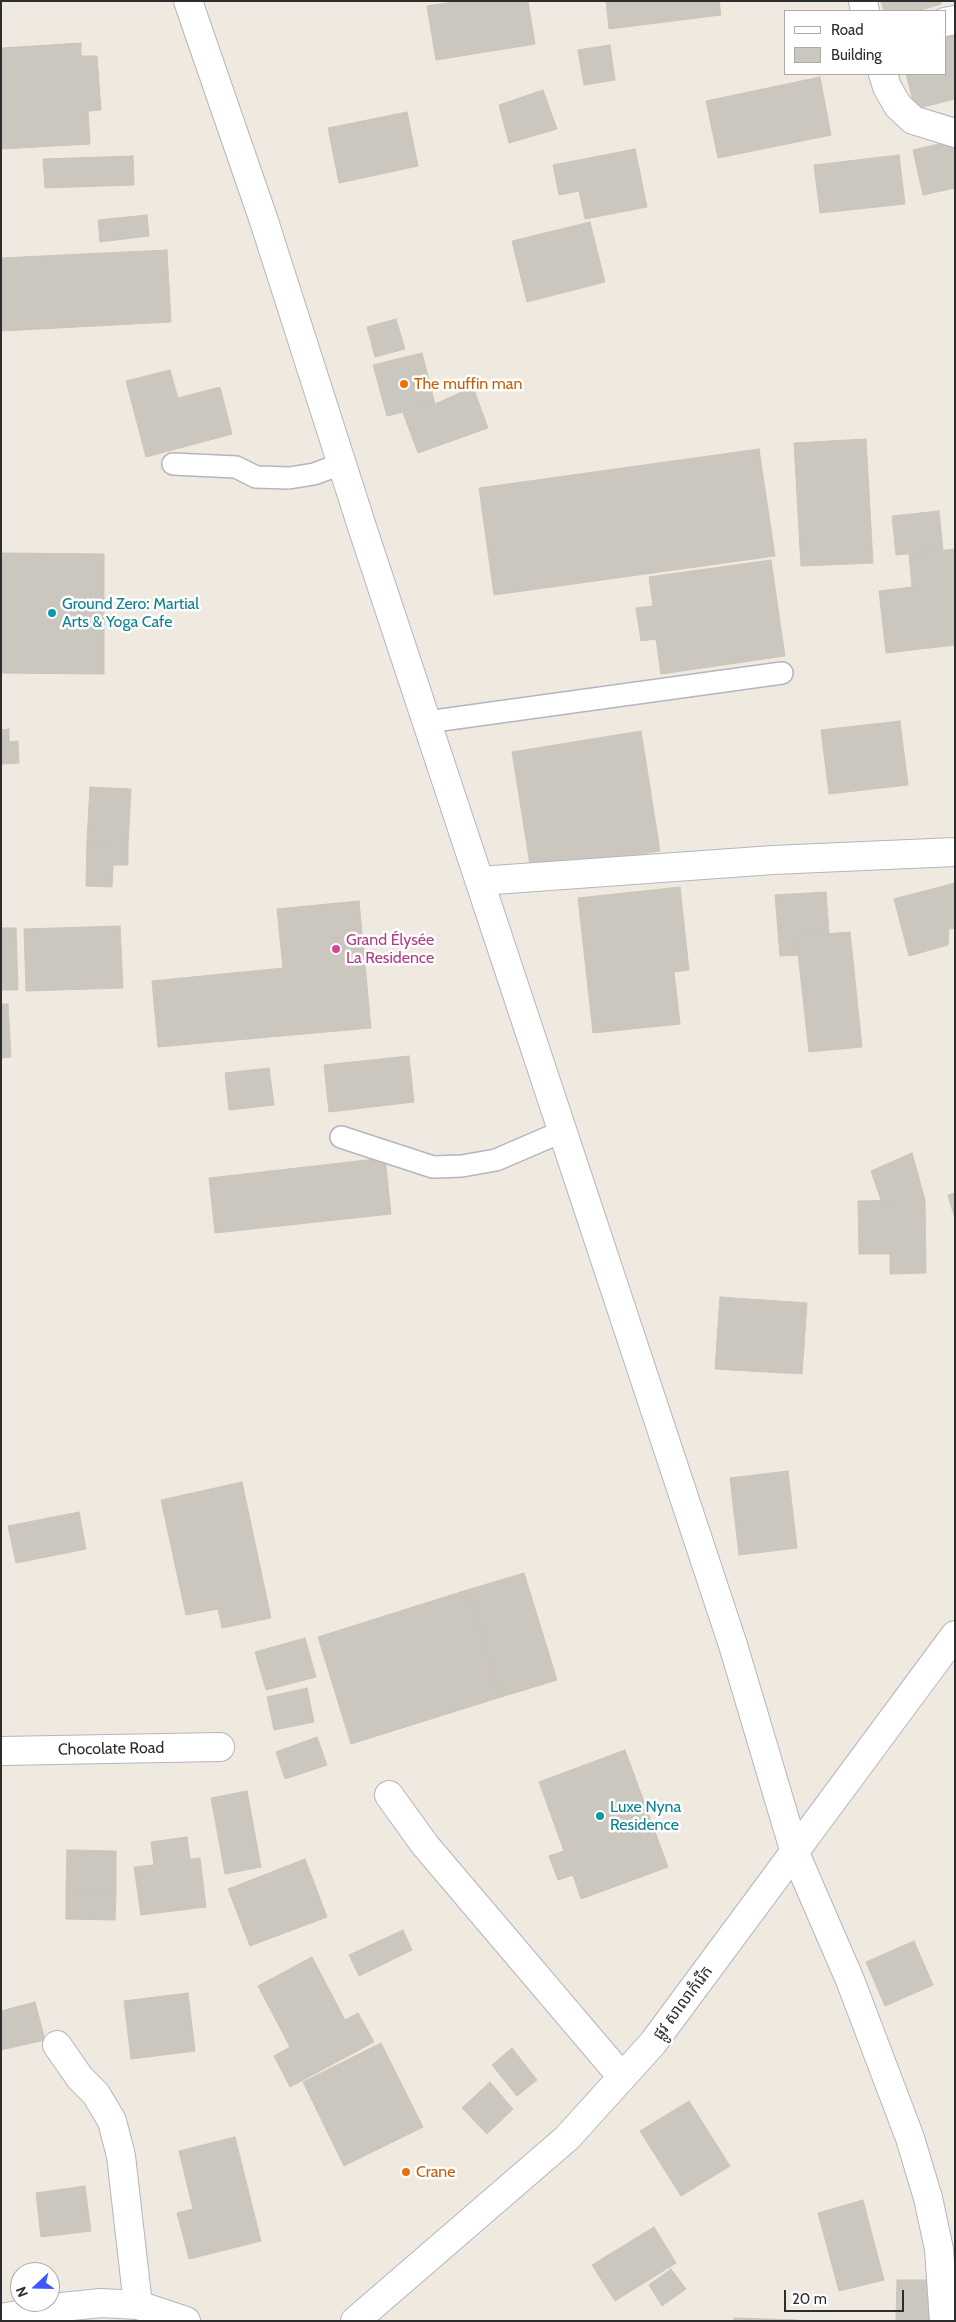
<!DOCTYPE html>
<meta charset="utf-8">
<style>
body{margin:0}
#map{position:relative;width:956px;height:2322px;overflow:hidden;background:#efe9e0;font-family:Cabin,sans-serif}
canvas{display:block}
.frame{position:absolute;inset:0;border:2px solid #2d2d2d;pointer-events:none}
.legend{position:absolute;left:784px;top:10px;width:162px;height:65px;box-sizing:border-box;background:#fff;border:1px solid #ababab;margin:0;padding:6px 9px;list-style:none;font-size:15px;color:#2d2d2d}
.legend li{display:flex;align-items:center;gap:10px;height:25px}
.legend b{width:25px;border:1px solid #ababab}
.north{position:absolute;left:10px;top:2262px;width:50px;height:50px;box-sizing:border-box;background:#fff;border:1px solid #ababab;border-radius:50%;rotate:249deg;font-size:14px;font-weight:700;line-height:20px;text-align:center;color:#2d2d2d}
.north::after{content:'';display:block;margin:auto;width:18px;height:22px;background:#3d58ff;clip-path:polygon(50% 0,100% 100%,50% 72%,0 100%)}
.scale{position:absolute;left:784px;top:2290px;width:120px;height:22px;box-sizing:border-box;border:2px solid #2d2d2d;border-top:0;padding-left:6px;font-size:15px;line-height:18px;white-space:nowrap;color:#2d2d2d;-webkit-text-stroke:4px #fff;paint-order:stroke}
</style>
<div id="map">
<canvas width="956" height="2322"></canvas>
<div class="frame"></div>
<ul class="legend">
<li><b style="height:6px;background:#fff"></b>Road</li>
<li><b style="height:14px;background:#cbc7be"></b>Building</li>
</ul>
<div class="north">N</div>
<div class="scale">20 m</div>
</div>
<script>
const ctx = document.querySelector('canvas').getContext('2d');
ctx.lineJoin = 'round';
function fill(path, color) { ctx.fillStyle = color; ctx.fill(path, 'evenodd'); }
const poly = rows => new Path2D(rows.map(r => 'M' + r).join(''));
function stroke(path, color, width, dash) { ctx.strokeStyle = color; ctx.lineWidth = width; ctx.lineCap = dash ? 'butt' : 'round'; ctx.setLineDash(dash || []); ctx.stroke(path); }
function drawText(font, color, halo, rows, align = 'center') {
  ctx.font = font + ' Cabin,"Noto Sans Khmer",sans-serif'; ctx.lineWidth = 5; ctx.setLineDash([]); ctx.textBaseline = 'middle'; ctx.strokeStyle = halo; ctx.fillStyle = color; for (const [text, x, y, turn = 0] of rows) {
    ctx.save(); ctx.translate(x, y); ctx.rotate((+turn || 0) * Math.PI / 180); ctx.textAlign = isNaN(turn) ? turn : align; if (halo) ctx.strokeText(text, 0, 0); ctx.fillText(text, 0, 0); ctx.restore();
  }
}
const building = poly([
 [459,1,528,1,535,44,436,60,427,6,459,1],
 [606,1,719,1,721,15,609,29,606,1],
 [881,1,941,1,941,4,918,11,884,11,881,1],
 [955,32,955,99,915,109,906,74,945,74,945,35,955,32],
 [81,43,81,56,97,56,101,110,88,111,90,144,1,149,1,48,81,43],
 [610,45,615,80,584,85,578,50,610,45],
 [820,77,831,135,718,158,706,101,820,77],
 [543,90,557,129,509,143,499,105,543,90],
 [407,112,418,166,339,183,328,128,407,112],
 [955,140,955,188,923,195,913,150,955,140],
 [635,149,647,207,585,219,579,191,559,195,553,165,635,149],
 [899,155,905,204,820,213,814,165,899,155],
 [133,156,134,185,45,188,43,159,133,156],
 [147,215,149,236,100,242,98,220,147,215],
 [590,222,605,282,527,302,512,241,590,222],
 [167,250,171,322,1,331,1,258,167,250],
 [396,319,405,349,375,357,367,327,396,319],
 [422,353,435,404,387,416,373,365,422,353],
 [170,370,178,398,220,387,232,434,146,457,126,381,170,370],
 [473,387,488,428,418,453,403,413,435,404,473,387],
 [866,439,873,563,801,566,794,443,866,439],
 [759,449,775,556,494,595,479,488,759,449],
 [939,511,943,550,896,555,892,516,939,511],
 [955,549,955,645,886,653,879,591,912,587,909,554,955,549],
 [1,553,104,554,104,674,1,673,1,553],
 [771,560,785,656,661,674,656,639,641,641,636,608,653,606,649,577,771,560],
 [900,721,908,785,829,794,821,730,900,721],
 [9,729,9,742,18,741,19,763,1,764,1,730,9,729],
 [641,731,660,851,531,871,512,752,641,731],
 [90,787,131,789,128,845,87,842,90,787],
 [87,842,128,845,128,865,113,865,112,887,86,886,87,842],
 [955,883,955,928,949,929,948,945,909,956,894,899,955,883],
 [680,887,689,970,674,972,680,1024,593,1033,578,898,680,887],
 [826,892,829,933,796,936,798,955,780,956,775,895,826,892],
 [359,901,371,1028,158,1047,152,981,283,968,277,909,359,901],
 [120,926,123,988,26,991,24,929,120,926],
 [1,928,16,928,18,990,1,990,1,928],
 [850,932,862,1047,809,1052,796,936,850,932],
 [1,1004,8,1004,11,1057,1,1058,1,1004],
 [409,1056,414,1102,329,1112,324,1065,409,1056],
 [269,1068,274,1105,229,1110,225,1073,269,1068],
 [912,1153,925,1200,881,1200,871,1171,912,1153],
 [385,1158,391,1214,215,1233,209,1178,385,1158],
 [955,1193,955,1219,948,1195,955,1193],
 [925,1200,926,1273,890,1274,890,1254,859,1254,858,1201,925,1200],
 [720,1297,807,1303,802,1374,715,1369,720,1297],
 [788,1471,797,1548,739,1555,730,1478,788,1471],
 [242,1482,271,1618,222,1628,218,1609,186,1615,161,1500,242,1482],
 [79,1512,86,1549,16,1563,8,1526,79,1512],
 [524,1573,557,1680,501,1697,467,1590,524,1573],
 [467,1590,501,1697,351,1744,318,1637,467,1590],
 [305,1638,316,1677,266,1690,255,1652,305,1638],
 [307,1688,314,1722,274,1730,267,1697,307,1688],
 [317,1737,327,1765,285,1779,276,1752,317,1737],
 [625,1750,668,1867,581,1899,573,1875,558,1880,549,1856,564,1851,539,1782,625,1750],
 [247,1791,261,1867,225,1874,211,1798,247,1791],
 [187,1837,190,1859,200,1858,206,1907,141,1915,134,1867,154,1865,151,1842,187,1837],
 [67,1850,116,1851,116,1890,66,1889,67,1850],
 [305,1859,327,1917,250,1946,228,1889,305,1859],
 [66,1889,116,1890,115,1920,66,1919,66,1889],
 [403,1930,412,1950,359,1976,349,1955,403,1930],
 [914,1941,933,1985,885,2006,866,1962,914,1941],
 [312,1957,345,2020,358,2013,374,2042,290,2087,274,2056,290,2047,258,1986,312,1957],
 [188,1993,195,2051,131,2059,124,2001,188,1993],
 [35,2002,45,2040,1,2050,1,2011,35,2002],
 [381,2043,423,2127,344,2166,303,2082,381,2043],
 [512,2048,537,2080,517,2096,492,2065,512,2048],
 [490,2082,513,2109,487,2134,462,2108,490,2082],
 [689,2101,730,2166,681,2196,640,2131,689,2101],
 [235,2137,261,2241,189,2259,177,2213,193,2209,179,2151,235,2137],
 [85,2186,91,2231,41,2237,36,2193,85,2186],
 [863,2200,884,2280,839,2291,818,2213,863,2200],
 [654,2227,676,2263,615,2301,592,2265,654,2227],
 [671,2269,686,2289,662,2306,649,2285,671,2269],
 [897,2280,929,2280,929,2321,896,2321,897,2280],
 [734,2318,798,2320,798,2321,734,2321,734,2318]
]);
fill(building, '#cbc7be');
stroke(building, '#cbc5b9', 1);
const lane = poly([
 [173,464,236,467,256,477,289,478,314,474,341,464],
 [427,722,782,673],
 [341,1137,433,1167,462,1166,496,1160,561,1132]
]);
const street = poly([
 [863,1,865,11],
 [945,22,955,20],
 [883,74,887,87,898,106,913,120,955,133],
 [480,881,773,860,955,852],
 [1,1751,220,1747],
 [389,1795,425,1845,622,2077],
 [57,2045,80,2078,96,2094,112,2121,121,2156,138,2305],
 [1,2318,62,2307,101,2303,138,2305,186,2321]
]);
const secondary = poly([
 [188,1,263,218,364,533,733,1645,795,1853,850,1980,910,2138,928,2198,939,2249,944,2321],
 [355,2321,567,2138,653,2043,955,1635]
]);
stroke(lane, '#b3b5c1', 24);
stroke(street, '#b3b5c1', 30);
stroke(secondary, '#b3b5c1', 30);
stroke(lane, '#fff', 21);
stroke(street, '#fff', 28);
stroke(secondary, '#fff', 28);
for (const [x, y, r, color] of [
 [404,384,5,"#e8710a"],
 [52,613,5,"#0f9aa8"],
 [336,949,5,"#d1479c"],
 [600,1816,5,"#0f9aa8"],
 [406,2172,5,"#e8710a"]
]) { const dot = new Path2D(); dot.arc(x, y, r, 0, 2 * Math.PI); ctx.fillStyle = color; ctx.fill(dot); stroke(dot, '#fff', 2); }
drawText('16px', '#c56008', '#fff', [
 ["The muffin man",414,384],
 ["Crane",416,2172]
], 'left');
drawText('16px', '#0d838f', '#fff', [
 ["Ground Zero: Martial",62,604],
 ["Arts & Yoga Cafe",62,622],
 ["Luxe Nyna",610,1807],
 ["Residence",610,1825]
], 'left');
drawText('16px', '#b23c85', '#fff', [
 ["Grand Élysée",346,940],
 ["La Residence",346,958]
], 'left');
drawText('16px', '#2d2d2d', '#fff', [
 ["Chocolate Road",111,1749,-1],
 ["ផ្លូវ សាលាកំរើក",683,2003,-53]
]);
</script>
